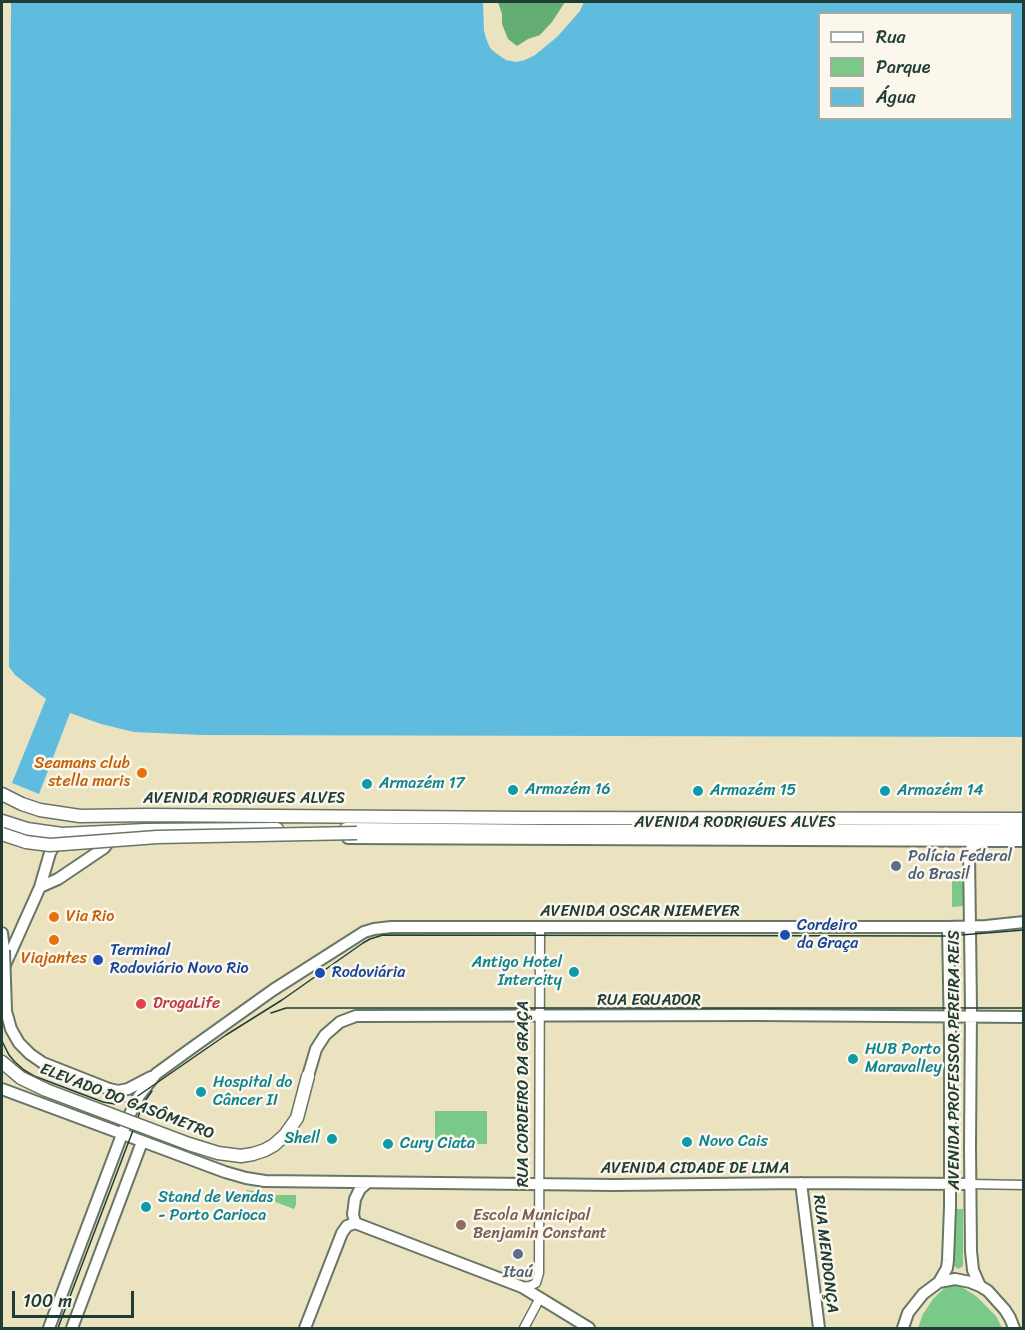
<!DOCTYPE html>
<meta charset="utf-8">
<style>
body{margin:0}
#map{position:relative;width:1025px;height:1330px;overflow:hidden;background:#ebe2c0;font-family:Sriracha,sans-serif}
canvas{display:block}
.frame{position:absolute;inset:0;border:3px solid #1f3d34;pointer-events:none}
.legend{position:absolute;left:818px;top:12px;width:195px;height:108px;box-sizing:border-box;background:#fbf7ec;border:2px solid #a3ada2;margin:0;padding:8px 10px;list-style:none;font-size:18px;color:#1f3d34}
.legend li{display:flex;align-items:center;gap:12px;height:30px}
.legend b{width:30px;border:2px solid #a3ada2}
.scale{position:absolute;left:12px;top:1291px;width:122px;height:27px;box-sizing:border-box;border:3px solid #1f3d34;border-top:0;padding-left:8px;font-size:18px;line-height:21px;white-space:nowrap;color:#1f3d34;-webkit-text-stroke:4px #fbf7ec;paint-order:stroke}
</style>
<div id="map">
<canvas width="1025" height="1330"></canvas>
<div class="frame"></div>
<ul class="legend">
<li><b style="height:8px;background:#fff"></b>Rua</li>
<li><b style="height:16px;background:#7bc989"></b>Parque</li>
<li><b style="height:16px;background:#60bcde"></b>Água</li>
</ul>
<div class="scale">100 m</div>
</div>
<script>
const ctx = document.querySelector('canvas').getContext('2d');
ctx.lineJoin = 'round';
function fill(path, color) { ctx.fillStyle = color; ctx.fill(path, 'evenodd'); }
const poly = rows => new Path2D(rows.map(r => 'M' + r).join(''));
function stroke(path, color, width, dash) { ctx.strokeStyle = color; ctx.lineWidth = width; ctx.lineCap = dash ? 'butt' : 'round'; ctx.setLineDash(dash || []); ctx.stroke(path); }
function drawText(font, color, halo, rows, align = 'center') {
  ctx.font = font + ' Sriracha,sans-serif'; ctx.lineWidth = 5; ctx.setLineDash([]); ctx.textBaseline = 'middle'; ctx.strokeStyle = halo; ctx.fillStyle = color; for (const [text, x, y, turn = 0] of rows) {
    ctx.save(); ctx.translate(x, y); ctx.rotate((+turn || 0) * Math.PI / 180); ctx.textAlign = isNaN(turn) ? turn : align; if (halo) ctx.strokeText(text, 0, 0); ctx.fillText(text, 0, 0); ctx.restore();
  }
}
fill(poly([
 [958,874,962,875,964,879,965,906,952,907,952,880,954,876],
 [435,1111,487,1111,487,1144,435,1145],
 [247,1190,278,1195,296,1195,296,1205,294,1209,246,1191],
 [955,1209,963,1209,963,1265,962,1267,958,1269,954,1266],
 [950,1286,960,1286,976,1296,996,1316,1002,1328,918,1328,923,1314,933,1299,942,1290]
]), '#7bc989');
fill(poly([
 [498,2,565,2,552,22,540,35,528,39,517,46,508,39,502,24,502,14]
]), '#64ad75');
fill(poly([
 [11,2,483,2,484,31,486,38,490,48,497,54,506,60,516,62,525,60,535,55,557,37,573,19,580,11,584,2,1023,2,1023,737,202,735,134,732,101,724,70,713,39,794,12,783,46,699,15,675,9,667],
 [820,14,1012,14,1012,118,820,118]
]), '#60bcde');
const minor = poly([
 [970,1184,1024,1185],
 [522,1287,530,1286,536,1283,539,1273,540,927],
 [524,1328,540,1298]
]);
const major = poly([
 [348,838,1024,841],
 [40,887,58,879,104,848,113,836],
 [2,933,4,950],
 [5,965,40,887,50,853,58,839],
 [308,1076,316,1049,325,1035,340,1022,356,1016,758,1015,1024,1017],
 [2,1089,225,1172,246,1178,265,1181,614,1185,801,1183,970,1184],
 [109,1089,118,1091,128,1089,151,1077],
 [801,1183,819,1328],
 [355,1223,522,1287,589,1328],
 [355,1223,353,1214,355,1199,360,1189,367,1183],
 [939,1282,947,1268,948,1260,950,1207,950,1039,948,927],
 [980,1286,973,1270,971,1251,970,1147,971,1008,969,852,973,846,982,842],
 [49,1328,129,1116,139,1096,156,1074,189,1050,273,990,364,932,374,929,391,927,948,927,986,926,1024,922],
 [72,1328,142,1142],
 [305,1328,342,1233,347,1226,355,1223],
 [903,1328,908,1313,923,1294,939,1282,955,1279,970,1282,980,1286,988,1291,1005,1310,1010,1318,1014,1328]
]);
const highway = poly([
 [2,794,22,804,40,810,80,816,148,815,525,818,1024,819],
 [2,821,27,829,62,834,146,830,277,829],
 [346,829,547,831,1024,831],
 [2,1062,21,1078]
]);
stroke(minor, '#667765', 11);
stroke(major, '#667765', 14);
stroke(highway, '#667765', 15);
stroke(minor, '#fff', 8);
stroke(major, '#fff', 10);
stroke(highway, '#fff', 12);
stroke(poly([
 [271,1013,286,1008,1024,1008],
 [2,1041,9,1055,15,1062,24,1070,34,1076,103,1102,115,1104,132,1100,226,1035,282,1000,363,943,370,939,383,935,948,936,1024,930],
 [58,1328,143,1104,152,1091]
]), '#1f3d34', 1.5);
const majorBridge = poly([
 [4,950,6,1011,11,1029,19,1043,30,1054,43,1063,109,1089]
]);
const highwayBridge = poly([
 [2,834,26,842,50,845,157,837,357,833],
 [21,1078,46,1090,189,1144,218,1153,241,1156,253,1154,265,1150,274,1145,285,1135,297,1118,308,1076]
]);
stroke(majorBridge, '#667765', 14, []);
stroke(highwayBridge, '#667765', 15, []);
stroke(majorBridge, '#fff', 10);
stroke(highwayBridge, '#fff', 12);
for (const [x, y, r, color] of [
 [142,773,6,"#e8710a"],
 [367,784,6,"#0f9aa8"],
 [513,790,6,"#0f9aa8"],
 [698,791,6,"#0f9aa8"],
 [885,791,6,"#0f9aa8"],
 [896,866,6,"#5c6f8a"],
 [54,917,6,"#e8710a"],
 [785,935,6,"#1a4fb4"],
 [54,940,6,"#e8710a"],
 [98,960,6,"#1a4fb4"],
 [574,972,6,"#0f9aa8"],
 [320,973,6,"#1a4fb4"],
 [141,1004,6,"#e0444e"],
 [853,1059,6,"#0f9aa8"],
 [201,1092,6,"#0f9aa8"],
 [332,1139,6,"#0f9aa8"],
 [687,1142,6,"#0f9aa8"],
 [388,1144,6,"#0f9aa8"],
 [146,1207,6,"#0f9aa8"],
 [461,1225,6,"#8d6e63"],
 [518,1254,6,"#5c6f8a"]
]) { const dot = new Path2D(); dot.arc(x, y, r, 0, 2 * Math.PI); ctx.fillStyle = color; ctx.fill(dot); stroke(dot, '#fbf7ec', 2); }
drawText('16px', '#c56008', '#fbf7ec', [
 ["Seamans club",130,764],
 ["stella maris",130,782],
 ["Via Rio",66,917,"left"],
 ["Viajantes",54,959,"center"]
], 'right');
drawText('16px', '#0d838f', '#fbf7ec', [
 ["Armazém 17",379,784],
 ["Armazém 16",525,790],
 ["Armazém 15",710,791],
 ["Armazém 14",897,791],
 ["Antigo Hotel",562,963,"right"],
 ["Intercity",562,981,"right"],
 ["HUB Porto",865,1050],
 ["Maravalley",865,1068],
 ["Hospital do",213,1083],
 ["Câncer II",213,1101],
 ["Shell",320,1139,"right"],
 ["Novo Cais",699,1142],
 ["Cury Ciata",400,1144],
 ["Stand de Vendas",158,1198],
 ["- Porto Carioca",158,1216]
], 'left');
drawText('16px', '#1f3d34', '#fbf7ec', [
 ["AVENIDA RODRIGUES ALVES",244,799],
 ["AVENIDA RODRIGUES ALVES",735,823],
 ["AVENIDA OSCAR NIEMEYER",640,912],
 ["RUA EQUADOR",649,1001],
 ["AVENIDA PROFESSOR PEREIRA REIS",955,1060,-90],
 ["RUA CORDEIRO DA GRAÇA",524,1094,-90],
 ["ELEVADO DO GASÔMETRO",127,1102,21],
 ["AVENIDA CIDADE DE LIMA",695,1169],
 ["RUA MENDONÇA",825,1254,83]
]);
drawText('16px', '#4e5e75', '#fbf7ec', [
 ["Polícia Federal",908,857],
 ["do Brasil",908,875],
 ["Itaú",518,1273,"center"]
], 'left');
drawText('16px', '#164399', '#fbf7ec', [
 ["Cordeiro",797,926],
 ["da Graça",797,944],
 ["Terminal",110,951],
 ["Rodoviário Novo Rio",110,969],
 ["Rodoviária",332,973]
], 'left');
drawText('16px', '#be3a42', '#fbf7ec', [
 ["DrogaLife",153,1004]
], 'left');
drawText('16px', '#785e54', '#fbf7ec', [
 ["Escola Municipal",473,1216],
 ["Benjamin Constant",473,1234]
], 'left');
</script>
